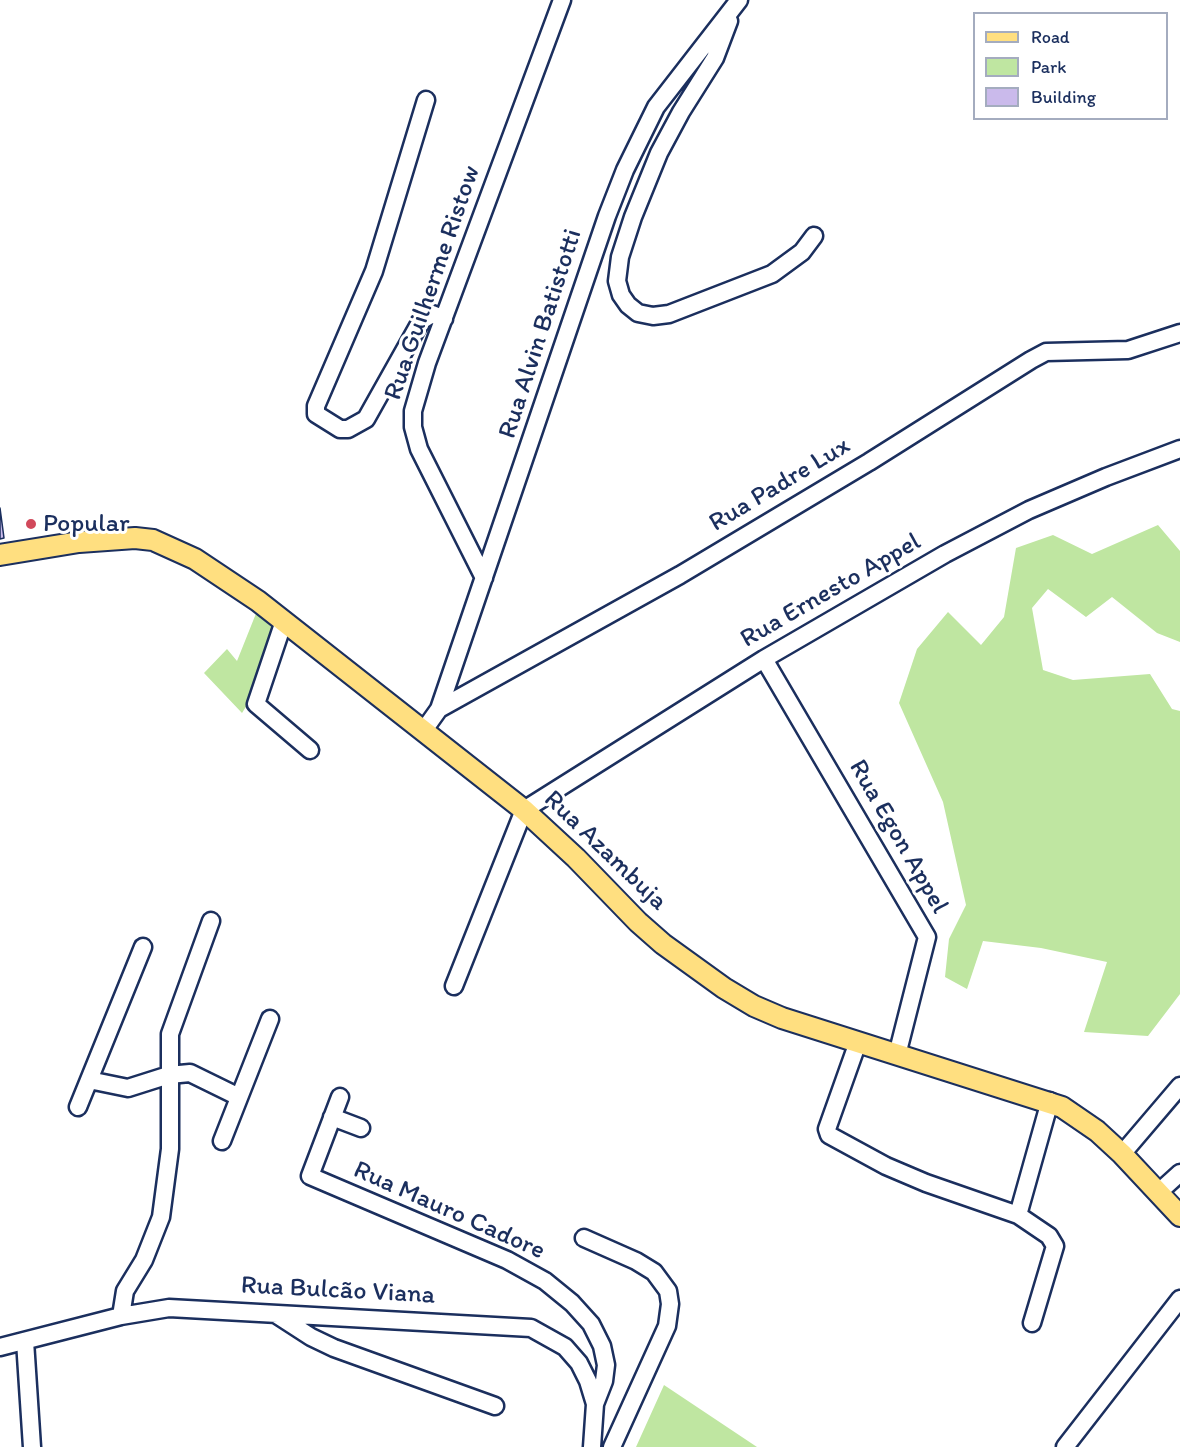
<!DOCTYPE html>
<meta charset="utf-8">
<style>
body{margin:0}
#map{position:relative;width:1180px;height:1447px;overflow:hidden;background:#fff;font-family:Itim,sans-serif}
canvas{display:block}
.legend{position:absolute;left:973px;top:12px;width:195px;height:108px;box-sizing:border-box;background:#fff;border:2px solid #a4acbf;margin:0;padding:8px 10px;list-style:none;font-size:18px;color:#1b2f5e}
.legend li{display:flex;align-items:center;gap:12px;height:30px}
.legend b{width:30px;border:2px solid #a4acbf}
</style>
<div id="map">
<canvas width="1180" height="1447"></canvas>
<ul class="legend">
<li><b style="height:8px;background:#ffdf80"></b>Road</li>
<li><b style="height:16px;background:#bfe6a1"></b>Park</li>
<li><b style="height:16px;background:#cabaeb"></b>Building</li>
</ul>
</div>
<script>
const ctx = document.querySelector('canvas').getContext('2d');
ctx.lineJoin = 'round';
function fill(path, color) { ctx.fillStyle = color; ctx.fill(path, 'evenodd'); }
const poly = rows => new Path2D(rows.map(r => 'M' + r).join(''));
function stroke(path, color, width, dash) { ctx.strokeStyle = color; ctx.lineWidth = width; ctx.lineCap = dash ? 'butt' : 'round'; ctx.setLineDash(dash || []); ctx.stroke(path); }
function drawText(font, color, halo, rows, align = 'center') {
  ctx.font = font + ' Itim,sans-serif'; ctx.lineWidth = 6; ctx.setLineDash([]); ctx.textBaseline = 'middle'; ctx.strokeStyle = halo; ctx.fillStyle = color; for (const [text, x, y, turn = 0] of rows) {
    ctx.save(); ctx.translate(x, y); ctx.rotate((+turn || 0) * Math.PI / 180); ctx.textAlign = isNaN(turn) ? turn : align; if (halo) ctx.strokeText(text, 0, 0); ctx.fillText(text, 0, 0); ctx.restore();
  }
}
fill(poly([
 [1158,525,1180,551,1180,642,1157,633,1112,597,1086,617,1048,589,1032,608,1043,670,1073,680,1150,674,1172,709,1180,711,1180,994,1148,1036,1084,1032,1107,962,1041,948,983,941,967,989,945,977,949,939,966,905,943,802,899,703,917,649,948,612,981,645,1004,617,1016,548,1053,535,1092,554],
 [257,611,276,628,254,694,242,713,204,673,227,649,237,661],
 [664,1385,757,1447,636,1447]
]), '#bfe6a1');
const building = poly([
 [0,508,4,538,0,539,0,508]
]);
fill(building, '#cabaeb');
stroke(building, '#1b2f5e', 1.5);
const minor = poly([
 [729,21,715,58,681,112,659,153,633,217,620,257,617,281,621,295,628,305,638,313,653,316,669,314,772,274,802,252,814,236],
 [426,100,374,271,316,406,316,414,340,429,348,429,366,419,421,321,432,314,444,319],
 [484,578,419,449,413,427,413,411,427,363,562,0],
 [284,621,256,704,310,750],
 [764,659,927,937,897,1055],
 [439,709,607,216,625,170,656,107,739,0],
 [424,730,439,709,680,575,869,462,1031,360,1046,352,1128,350,1180,333],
 [454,986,524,810,764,659,945,554,1029,510,1106,477,1180,449],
 [858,1042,827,1129,829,1135,886,1166,926,1183,1018,1215,1049,1236,1055,1246,1032,1323],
 [89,1080,128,1088,169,1075,190,1073,239,1097],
 [340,1097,310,1176,507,1260,545,1281,572,1303,591,1324,602,1346,606,1365,604,1381,595,1404],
 [78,1107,143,947],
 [332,1117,361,1128],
 [222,1141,270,1019],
 [1122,1154,1180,1086],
 [1159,1192,1180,1173],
 [1018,1215,1050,1101],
 [584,1238,636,1261,654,1272,668,1291,670,1304,667,1326,612,1447],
 [277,1315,311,1337,334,1348,495,1406],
 [121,1316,125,1291,144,1260,161,1217,170,1149,170,1034,211,921],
 [25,1341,32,1447],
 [0,1347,121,1316,169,1308,531,1328,565,1347,579,1363,588,1381,595,1404,592,1447],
 [1065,1447,1180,1299]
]);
const major = poly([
 [0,555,79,542,135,538,153,540,195,559,258,601,524,810,576,858,638,922,663,944,724,988,754,1006,782,1018,1062,1107,1097,1131,1122,1154,1180,1216]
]);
stroke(minor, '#1b2f5e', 21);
stroke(major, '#1b2f5e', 24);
stroke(minor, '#fff', 16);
stroke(major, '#ffdf80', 20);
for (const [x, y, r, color] of [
 [31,524,6,"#d1495b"]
]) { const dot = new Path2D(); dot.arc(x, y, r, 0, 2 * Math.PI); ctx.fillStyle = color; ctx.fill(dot); stroke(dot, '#fff', 2); }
drawText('26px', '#1b2f5e', '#fff', [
 ["Rua Guilherme Ristow",433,283,-71],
 ["Rua Alvin Batistotti",541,334,-72],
 ["Rua Padre Lux",780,485,-31],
 ["Rua Ernesto Appel",831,591,-30],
 ["Rua Egon Appel",898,837,60],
 ["Rua Azambuja",605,851,44],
 ["Rua Mauro Cadore",449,1211,24],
 ["Rua Bulcão Viana",338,1291,3]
]);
drawText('26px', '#1b2f5e', '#fff', [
 ["Popular",43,524]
], 'left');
</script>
